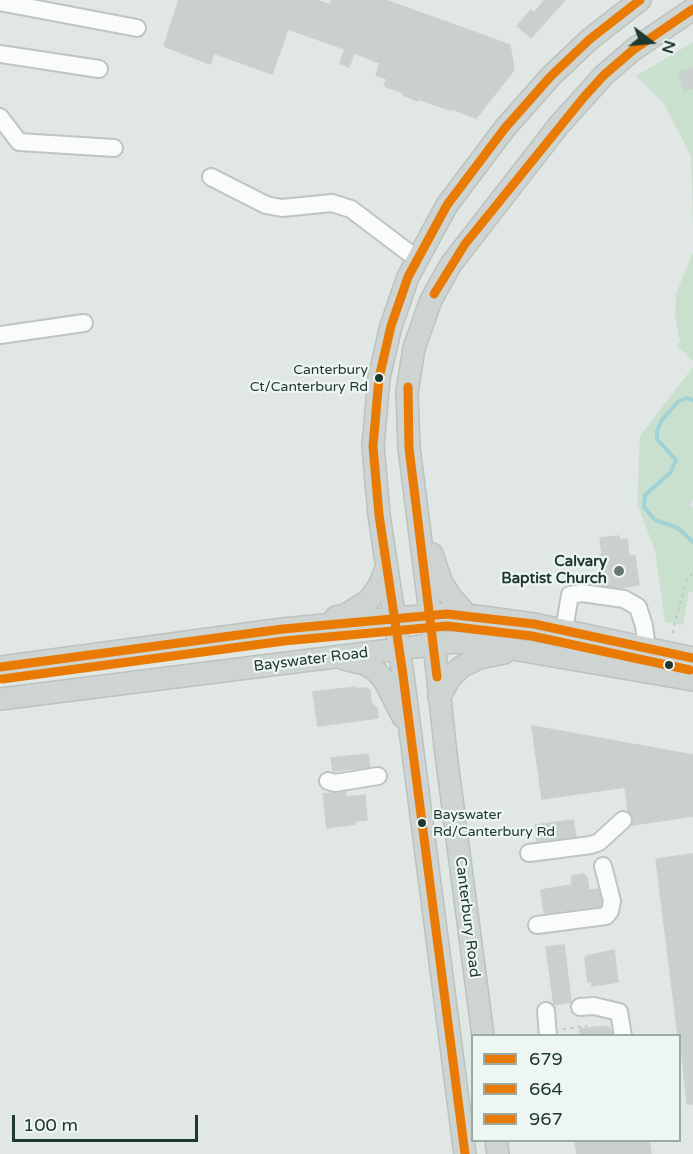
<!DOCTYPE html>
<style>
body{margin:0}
#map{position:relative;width:693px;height:1154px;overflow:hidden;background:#e1e7e4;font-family:"Varela Round",sans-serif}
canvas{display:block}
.legend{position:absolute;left:471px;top:1034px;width:210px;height:108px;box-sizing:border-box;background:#eef6f2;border:2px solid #9caaa4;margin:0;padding:8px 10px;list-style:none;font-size:18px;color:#203930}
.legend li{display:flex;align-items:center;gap:12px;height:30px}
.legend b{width:30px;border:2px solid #9caaa4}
.north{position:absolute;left:621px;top:12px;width:60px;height:60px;-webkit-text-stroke:4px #eef6f2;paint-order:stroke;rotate:106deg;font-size:16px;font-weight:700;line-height:24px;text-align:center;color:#203930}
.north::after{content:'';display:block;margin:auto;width:21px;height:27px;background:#203930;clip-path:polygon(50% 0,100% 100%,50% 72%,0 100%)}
.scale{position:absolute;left:12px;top:1115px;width:186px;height:27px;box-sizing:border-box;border:3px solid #203930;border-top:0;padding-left:8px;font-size:18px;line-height:21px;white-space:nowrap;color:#203930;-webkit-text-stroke:4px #eef6f2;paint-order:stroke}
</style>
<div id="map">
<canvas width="693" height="1154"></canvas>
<ul class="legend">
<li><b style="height:8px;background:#e97b05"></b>679</li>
<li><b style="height:8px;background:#e97b05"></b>664</li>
<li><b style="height:8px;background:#e97b05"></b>967</li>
</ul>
<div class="north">N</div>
<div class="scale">100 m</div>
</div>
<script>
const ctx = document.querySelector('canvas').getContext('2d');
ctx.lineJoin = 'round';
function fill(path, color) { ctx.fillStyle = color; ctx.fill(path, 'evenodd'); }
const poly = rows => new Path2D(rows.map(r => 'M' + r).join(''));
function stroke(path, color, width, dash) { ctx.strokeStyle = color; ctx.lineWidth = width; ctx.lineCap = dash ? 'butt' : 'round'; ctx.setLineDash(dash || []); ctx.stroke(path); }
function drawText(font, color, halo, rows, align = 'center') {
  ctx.font = font + ' "Varela Round",sans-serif'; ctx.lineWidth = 4.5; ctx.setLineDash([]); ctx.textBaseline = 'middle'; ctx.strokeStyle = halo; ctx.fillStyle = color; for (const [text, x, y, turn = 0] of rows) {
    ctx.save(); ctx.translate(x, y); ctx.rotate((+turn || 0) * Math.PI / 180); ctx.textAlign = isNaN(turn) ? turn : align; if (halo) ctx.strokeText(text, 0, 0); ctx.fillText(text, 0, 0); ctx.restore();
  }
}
fill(poly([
 [693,42,693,227,691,156,664,104,636,76],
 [693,252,693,361,676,345,680,341,675,317,676,294],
 [693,367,693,499,690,506,693,507,693,592,689,591,683,625,665,622,655,551,637,503,640,436]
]), '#cae0cf');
stroke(poly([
 [693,400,686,398,678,402,662,420,657,431,657,439,676,460,670,473,645,495,644,507,655,520,678,528,693,542]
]), '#a1d2d5', 4);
const building = poly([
 [179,0,317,0,330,5,332,0,385,0,510,45,514,70,476,118,453,109,450,110,419,99,418,101,403,95,404,93,384,86,387,79,376,75,380,63,354,53,349,67,340,63,345,49,288,29,272,74,214,53,210,64,164,46,179,0],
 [545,0,565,0,531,38,517,26,531,10,534,13,545,0],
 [693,68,693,88,684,91,679,72,693,68],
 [619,536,620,540,627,539,629,556,635,556,639,585,618,588,602,585,599,555,602,554,600,538,619,536],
 [356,687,356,689,366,688,370,690,371,703,377,708,378,718,318,726,313,692,356,687],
 [532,726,693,755,693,816,632,825,633,818,628,811,625,787,542,799,532,726],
 [368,754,370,767,333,771,331,758,368,754],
 [345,792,346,797,365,795,367,820,355,821,355,824,327,828,323,794,345,792],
 [573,820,576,836,537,841,535,825,573,820],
 [693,854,693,1104,687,1104,680,1035,678,1035,656,859,693,854],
 [583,874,587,877,589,890,598,889,601,901,600,906,544,913,541,890,572,885,572,876,583,874],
 [564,945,571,1002,554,1005,546,947,564,945],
 [614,950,618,982,592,986,592,982,588,982,585,958,587,956,614,950],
 [606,1026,611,1030,612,1035,580,1035,580,1029,606,1026],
 [575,1140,649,1140,651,1154,577,1154,575,1140]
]);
fill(building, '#cad0cd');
stroke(building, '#cad0cd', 1.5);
const minor = poly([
 [0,2,137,28],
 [0,54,99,69],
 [0,117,19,142,114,148],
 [211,177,266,205,282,208,332,203,351,209,417,259],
 [0,335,84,323],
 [564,630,570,595,582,593,624,599,638,607,644,626,647,648],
 [328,781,335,783,378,776],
 [529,853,591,845,599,842,623,820],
 [537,925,606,916,610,911,612,901,603,866],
 [580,1007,594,1006,619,1012,623,1036],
 [546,1011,548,1036]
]);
const major = poly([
 [432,554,441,581,450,596,467,615],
 [336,617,345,615,368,601,379,586,386,568],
 [344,659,365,664,376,671,384,680,403,717],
 [0,667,283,629,394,618,447,614,467,615,534,624,693,658],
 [439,698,450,678,461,667,479,658,504,653],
 [0,699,454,642,501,647,693,680],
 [483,1036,446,754,434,644,409,448,407,392,414,348,431,300,451,264,559,125,604,75,633,50,693,9],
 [496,1140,498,1154],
 [465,1154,402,668,379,515,373,446,379,378,391,326,408,277,447,205,505,128,551,76,590,39,640,0]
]);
stroke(minor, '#bec4c1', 20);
stroke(major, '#bbc3c0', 24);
stroke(poly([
 [673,633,675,621,687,579,693,573],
 [563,1029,587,1026]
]), '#bfc7c5', 2, [3, 4.5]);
stroke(minor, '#fafbfb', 16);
stroke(major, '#cdd4d1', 21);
stroke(poly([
 [434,294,465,244,584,97,604,75,633,50,693,9],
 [408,387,409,448,437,677],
 [465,1154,402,668,379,515,373,446,379,378,391,326,408,277,447,205,505,128,551,76,590,39,640,0]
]), '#e97b05', 9);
stroke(poly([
 [0,667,283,629,447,614,534,624,693,658]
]), '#e97b05', 9);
stroke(poly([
 [2,679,284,641,447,626,532,636,690,670]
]), '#e97b05', 9);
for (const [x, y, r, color] of [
 [379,378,5,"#203930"],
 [619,571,6,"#64766f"],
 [669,665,5,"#203930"],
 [422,823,5,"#203930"]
]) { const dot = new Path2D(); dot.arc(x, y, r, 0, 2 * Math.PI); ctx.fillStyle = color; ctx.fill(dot); stroke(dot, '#eef6f2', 2); }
drawText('14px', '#203930', '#eef6f2', [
 ["Canterbury",368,370],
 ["Ct/Canterbury Rd",368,387],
 ["Bayswater",433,815,"left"],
 ["Rd/Canterbury Rd",433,832,"left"]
], 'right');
drawText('bold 15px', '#203930', '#eef6f2', [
 ["Calvary",607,562],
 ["Baptist Church",607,579]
], 'right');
drawText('15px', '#203930', '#eef6f2', [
 ["Bayswater Road",311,660,-7],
 ["Canterbury Road",467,917,83]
]);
</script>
